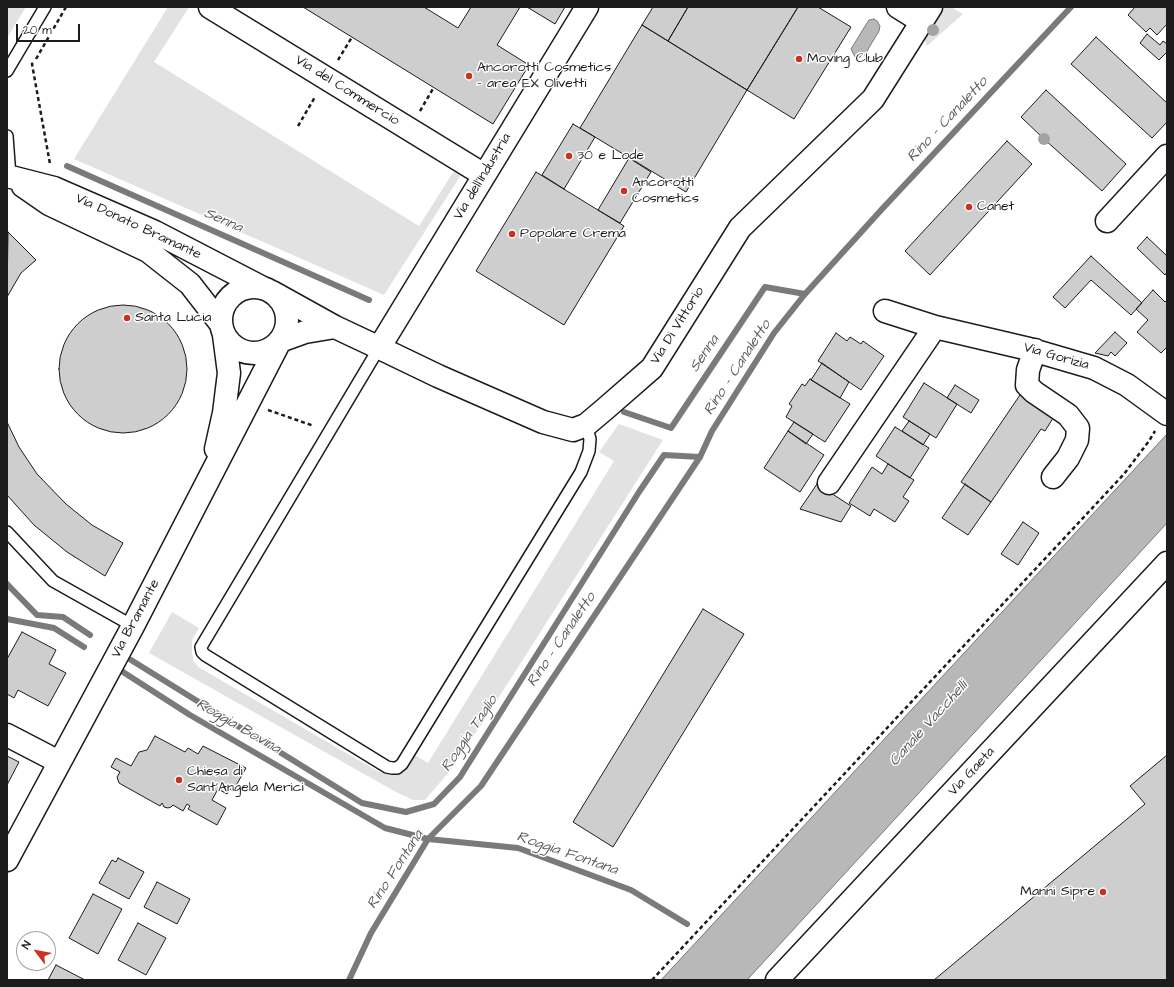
<!DOCTYPE html>
<style>
body{margin:0}
#map{position:relative;width:1174px;height:987px;overflow:hidden;background:#fff;font-family:"Architects Daughter",sans-serif}
canvas{display:block}
.frame{position:absolute;inset:0;border:8px solid #1c1c1c;pointer-events:none}
.north{position:absolute;left:16px;top:931px;width:40px;height:40px;box-sizing:border-box;background:#fff;border:1px solid #a4a4a4;border-radius:50%;rotate:302deg;font-size:11px;font-weight:700;line-height:16px;text-align:center;color:#1c1c1c}
.north::after{content:'';display:block;margin:auto;width:14px;height:18px;background:#c8321e;clip-path:polygon(50% 0,100% 100%,50% 72%,0 100%)}
.scale{position:absolute;left:16px;top:24px;width:64px;height:18px;box-sizing:border-box;border:2px solid #1c1c1c;border-top:0;padding-left:5px;font-size:12px;line-height:14px;white-space:nowrap;color:#1c1c1c;-webkit-text-stroke:3px #fff;paint-order:stroke}
</style>
<div id="map">
<canvas width="1174" height="987"></canvas>
<div class="frame"></div>
<div class="north">N</div>
<div class="scale">20 m</div>
</div>
<script>
const ctx = document.querySelector('canvas').getContext('2d');
ctx.lineJoin = 'round';
function fill(path, color) { ctx.fillStyle = color; ctx.fill(path, 'evenodd'); }
const poly = rows => new Path2D(rows.map(r => 'M' + r).join(''));
function stroke(path, color, width, dash) { ctx.strokeStyle = color; ctx.lineWidth = width; ctx.lineCap = dash ? 'butt' : 'round'; ctx.setLineDash(dash || []); ctx.stroke(path); }
function drawText(font, color, halo, rows, align = 'center') {
  ctx.font = font + ' "Architects Daughter",sans-serif'; ctx.lineWidth = 3; ctx.setLineDash([]); ctx.textBaseline = 'middle'; ctx.strokeStyle = halo; ctx.fillStyle = color; for (const [text, x, y, turn = 0] of rows) {
    ctx.save(); ctx.translate(x, y); ctx.rotate((+turn || 0) * Math.PI / 180); ctx.textAlign = isNaN(turn) ? turn : align; if (halo) ctx.strokeText(text, 0, 0); ctx.fillText(text, 0, 0); ctx.restore();
  }
}
fill(poly([
 [7,7,26,7,7,38],
 [168,7,189,7,154,62,419,226,454,171,461,175,384,295,74,159],
 [943,7,951,7,963,14,927,46,924,37],
 [619,424,663,440,485,719,449,772,425,800,413,800,396,792,149,653,172,612,199,628,192,640,192,653,194,662,200,668,379,772,390,774,400,772,408,765,415,755,428,763,614,461,599,452]
]), '#e2e2e2');
const water = poly([
 [874,19,877,21,880,26,879,31,864,56,862,55,859,58,855,57,851,49,867,23,869,20,874,19],
 [1167,434,1167,523,747,980,661,980,1167,434]
]);
fill(water, '#b8b8b8');
stroke(water, '#7a7a7a', 1);
stroke(poly([
 [67,166,369,300],
 [624,412,671,428,765,287,805,294],
 [7,584,37,615,63,617,90,635],
 [7,619,54,628,84,647],
 [131,660,362,803,406,812,434,804,460,777,639,492,664,455,700,457],
 [123,672,190,715,385,828,428,839,518,848,631,890,687,924],
 [349,980,371,933,428,839,481,786,700,457,712,431,774,333,805,294,883,208,1071,7]
]), '#7a7a7a', 6);
const building = poly([
 [303,7,424,7,458,28,471,7,520,7,497,45,529,65,493,124,303,7],
 [527,7,565,7,555,24,527,7],
 [653,7,688,7,668,41,642,25,653,7],
 [688,7,798,7,747,90,668,41,688,7],
 [798,7,818,7,851,27,794,119,747,90,798,7],
 [1135,7,1167,7,1167,24,1157,35,1150,28,1146,32,1128,15,1135,7],
 [642,25,747,90,686,192,580,128,642,25],
 [1147,34,1160,45,1163,41,1167,44,1167,52,1159,60,1140,43,1147,34],
 [1096,37,1167,103,1167,122,1152,138,1071,64,1096,37],
 [1046,90,1126,164,1102,191,1044,139,1021,117,1046,90],
 [573,124,595,137,564,189,542,175,573,124],
 [1007,141,1032,164,930,275,905,251,1007,141],
 [629,158,651,172,620,223,598,210,629,158],
 [536,172,624,226,564,325,476,271,536,172],
 [8,232,36,260,21,273,7,297,8,232],
 [1147,237,1167,256,1167,272,1165,275,1137,248,1147,237],
 [1091,256,1142,303,1131,315,1091,280,1065,308,1053,297,1091,256],
 [1153,290,1165,302,1167,300,1167,347,1161,353,1137,332,1148,320,1136,309,1153,290],
 '59 369a64 64 0 1 1 128 0a64 64 0 1 1-128 0Z',
 [1115,332,1127,343,1115,356,1111,352,1108,356,1095,353,1115,332],
 [836,333,847,341,850,337,861,344,863,341,884,356,861,390,818,361,836,333],
 [822,363,849,382,840,398,811,380,822,363],
 [810,379,850,404,825,442,786,417,792,406,789,404,802,384,805,386,810,379],
 [924,383,957,404,936,438,903,417,924,383],
 [955,385,979,400,971,413,947,398,955,385],
 [1022,392,1055,415,1045,431,1041,429,991,502,961,482,1022,392],
 [909,421,930,434,923,445,902,431,909,421],
 [7,422,19,447,37,474,66,504,92,525,123,543,105,576,67,552,34,525,7,495,7,422],
 [794,422,813,434,806,444,788,431,794,422],
 [895,427,929,448,910,478,876,456,895,427],
 [788,431,824,455,800,492,764,468,788,431],
 [888,464,914,480,903,497,909,501,895,522,874,509,870,516,849,503,872,467,882,474,888,464],
 [817,484,851,506,841,522,800,509,817,484],
 [965,484,991,502,968,535,942,518,965,484],
 [1023,522,1039,533,1018,565,1001,554,1023,522],
 [703,609,744,634,613,847,573,822,703,609],
 [22,632,56,650,49,664,66,673,48,706,18,690,14,698,7,694,7,659,22,632],
 [155,736,185,752,188,748,198,754,203,746,246,768,233,791,230,789,227,794,218,789,212,800,226,808,217,825,188,809,190,806,187,804,183,811,173,805,171,807,168,808,164,807,162,803,160,806,119,783,117,777,120,772,111,767,116,758,131,766,139,752,147,750,155,736],
 [1167,755,1167,980,934,980,1145,804,1130,786,1167,755],
 [7,756,19,762,7,785,7,756],
 [118,858,144,872,129,899,99,883,112,860,116,862,118,858],
 [157,882,190,899,177,924,144,907,157,882],
 [93,894,122,909,98,954,69,938,93,894],
 [138,923,166,938,146,975,118,960,138,923],
 [56,965,85,980,48,980,56,965]
]);
fill(building, '#cecece');
stroke(building, '#1c1c1c', 1);
const service = poly([
 [7,71,45,7],
 [7,136,10,177,9,179],
 [379,348,201,647,202,652,205,655,387,767,392,768,397,768,402,764,581,472,589,451,590,439,586,425],
 [7,532,53,581,133,626]
]);
const minor = poly([
 [210,7,484,175],
 [898,7,922,22],
 [7,176,54,188,155,232,263,288],
 [23,186,49,204,148,251,190,284,221,324],
 [1107,221,1167,156],
 '221 320a33 33 0 1 1 66 0a33 33 0 1 1-66 0Z',
 [272,292,335,327,386,351,438,376,543,422,573,430,586,425,605,409,652,368,740,228,873,99,931,7],
 [885,311,935,327,1029,349,1094,368,1127,385,1167,414],
 [379,348,587,7],
 [1035,350,1028,370,1027,385,1034,392,1068,415,1078,428,1077,440,1068,458,1053,477],
 [216,449,224,413,229,373,224,335],
 [829,483,935,327],
 [7,735,59,762],
 [7,860,133,626,280,341,305,332,335,327]
]);
const secondary = poly([
 [777,980,1167,563]
]);
stroke(service, '#1c1c1c', 14);
stroke(minor, '#1c1c1c', 25);
stroke(secondary, '#1c1c1c', 25);
stroke(poly([
 [36,59,66,7],
 [338,60,352,37],
 [33,63,32,64,50,164],
 [420,111,434,87],
 [298,126,315,97],
 [268,410,314,426],
 [652,980,1124,474,1149,441,1155,431]
]), '#1c1c1c', 2.5, [4, 3]);
stroke(service, '#fff', 11);
stroke(minor, '#fff', 22);
stroke(secondary, '#fff', 22);
ctx.fillStyle = '#a3a3a3';
for (const [x, y] of [
 [933,30],
 [1044,139]
]) { ctx.beginPath(); ctx.arc(x, y, 6, 0, 2 * Math.PI); ctx.fill(); }
for (const [x, y, r, color] of [
 [799,59,4,"#c8321e"],
 [469,76,4,"#c8321e"],
 [569,156,4,"#c8321e"],
 [624,191,4,"#c8321e"],
 [969,207,4,"#c8321e"],
 [512,234,4,"#c8321e"],
 [127,318,4,"#c8321e"],
 [179,780,4,"#c8321e"],
 [1103,892,4,"#c8321e"]
]) { const dot = new Path2D(); dot.arc(x, y, r, 0, 2 * Math.PI); ctx.fillStyle = color; ctx.fill(dot); stroke(dot, '#fff', 1.5); }
drawText('14px', '#1c1c1c', '#fff', [
 ["Moving Club",807,59],
 ["Ancorotti Cosmetics",477,68],
 ["- area EX Olivetti",477,84],
 ["30 e Lode",577,156],
 ["Ancorotti",632,183],
 ["Cosmetics",632,199],
 ["Canet",977,207],
 ["Popolare Crema",520,234],
 ["Santa Lucia",135,318],
 ["Chiesa di",187,772],
 ["Sant'Angela Merici",187,788],
 ["Manni Sipre",1095,892,"right"]
], 'left');
drawText('14px', '#1c1c1c', '#fff', [
 ["Via del Commercio",347,91,32],
 ["Via dell'Industria",483,177,-59],
 ["Via Donato Bramante",138,227,25],
 ["Via Di Vittorio",678,326,-58],
 ["Via Gorizia",1056,357,16],
 ["Via Bramante",136,619,-62],
 ["Via Gaeta",972,772,-47]
]);
drawText('italic 15px', '#5a5a5a', '#fff', [
 ["Rino - Canaletto",948,120,-47],
 ["Senna",223,221,24],
 ["Senna",705,354,-56],
 ["Rino - Canaletto",738,368,-57],
 ["Rino - Canaletto",562,640,-56],
 ["Canale Vacchelli",929,724,-48],
 ["Roggia Bovina",238,727,30],
 ["Roggia Taglio",470,734,-56],
 ["Roggia Fontana",567,854,19],
 ["Rino Fontana",396,870,-57]
]);
</script>
